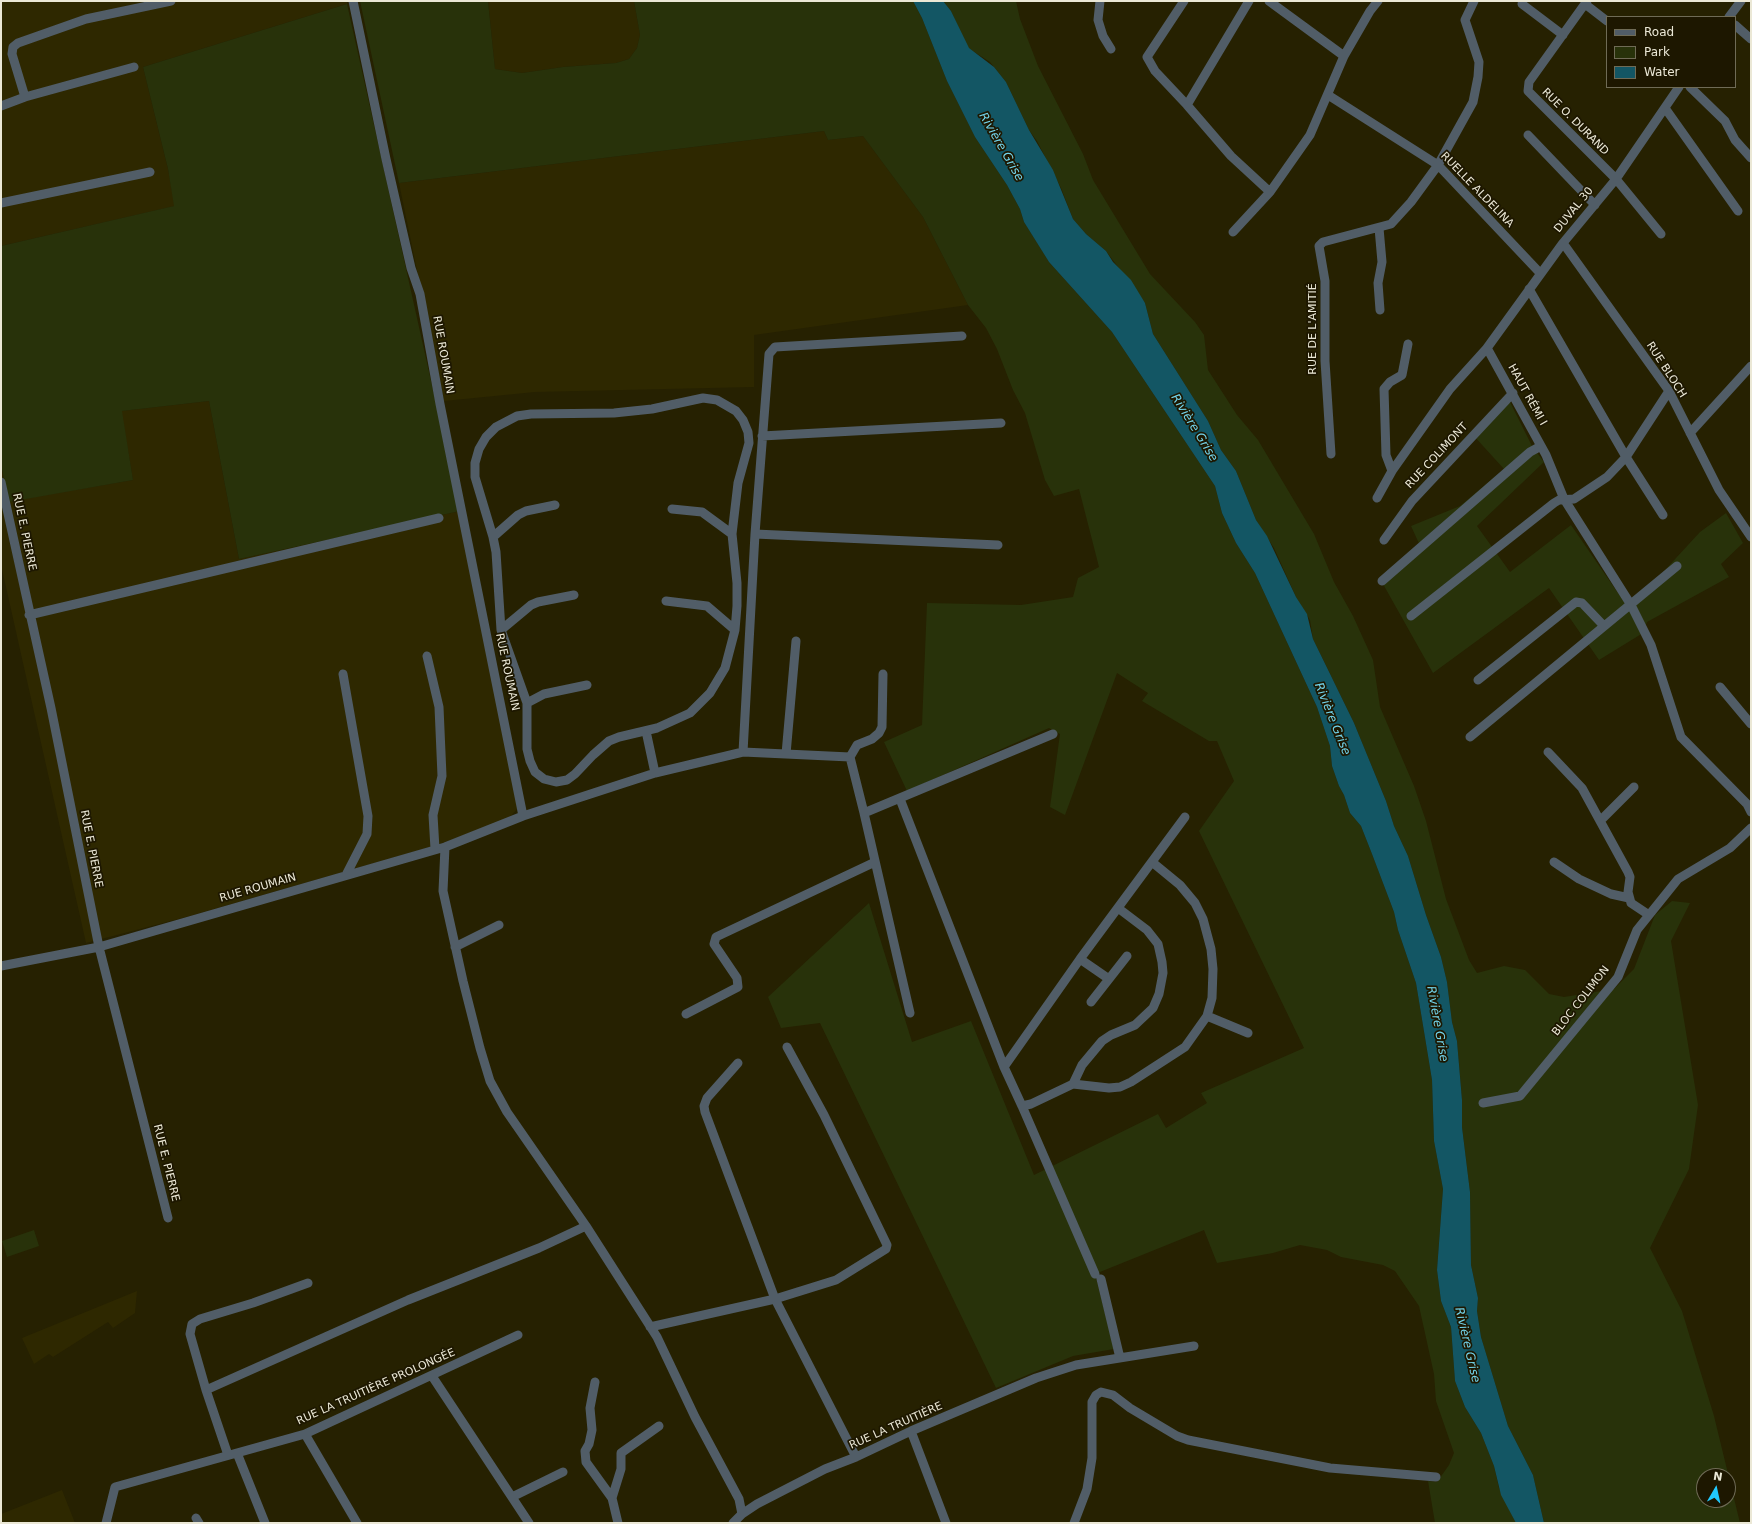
<!DOCTYPE html>
<meta charset="utf-8">
<style>
body{margin:0}
#map{position:relative;width:1752px;height:1524px;overflow:hidden;background:#262101;font-family:"DejaVu Sans",sans-serif}
canvas{display:block}
.frame{position:absolute;inset:0;border:2px solid #ebe8d6;pointer-events:none}
.legend{position:absolute;left:1606px;top:16px;width:130px;height:72px;box-sizing:border-box;background:#1d1700;border:1px solid #6f6b56;margin:0;padding:5px 7px;list-style:none;font-size:12px;color:#ebe8d6}
.legend li{display:flex;align-items:center;gap:8px;height:20px}
.legend b{width:20px;border:1px solid #6f6b56}
.north{position:absolute;left:1696px;top:1468px;width:40px;height:40px;box-sizing:border-box;background:#1d1700;border:1px solid #6f6b56;border-radius:50%;rotate:9deg;font-size:11px;font-weight:700;line-height:16px;text-align:center;color:#ebe8d6}
.north::after{content:'';display:block;margin:auto;width:14px;height:18px;background:#21c9fd;clip-path:polygon(50% 0,100% 100%,50% 72%,0 100%)}
</style>
<div id="map">
<canvas width="1752" height="1524"></canvas>
<div class="frame"></div>
<ul class="legend">
<li><b style="height:5px;background:#515d67"></b>Road</li>
<li><b style="height:11px;background:#28320a"></b>Park</li>
<li><b style="height:11px;background:#135664"></b>Water</li>
</ul>
<div class="north">N</div>
</div>
<script>
const ctx = document.querySelector('canvas').getContext('2d');
ctx.lineJoin = 'round';
function fill(path, color) { ctx.fillStyle = color; ctx.fill(path, 'evenodd'); }
const poly = rows => new Path2D(rows.map(r => 'M' + r).join(''));
function stroke(path, color, width, dash) { ctx.strokeStyle = color; ctx.lineWidth = width; ctx.lineCap = dash ? 'butt' : 'round'; ctx.setLineDash(dash || []); ctx.stroke(path); }
function drawText(font, color, halo, rows, align = 'center') {
  ctx.font = font + ' "DejaVu Sans",sans-serif'; ctx.lineWidth = 3.5; ctx.setLineDash([]); ctx.textBaseline = 'middle'; ctx.strokeStyle = halo; ctx.fillStyle = color; for (const [text, x, y, turn = 0] of rows) {
    ctx.save(); ctx.translate(x, y); ctx.rotate((+turn || 0) * Math.PI / 180); ctx.textAlign = isNaN(turn) ? turn : align; if (halo) ctx.strokeText(text, 0, 0); ctx.fillText(text, 0, 0); ctx.restore();
  }
}
fill(poly([
 [1,1,347,1,347,4,143,67,168,169,175,206,1,246],
 [488,1,634,1,640,35,637,48,629,59,616,63,563,67,522,73,495,69],
 [824,131,828,140,863,136,923,217,968,305,754,335,754,387,535,392,444,401,399,183],
 [209,401,239,559,460,511,518,808,508,819,437,845,186,917,86,943,1,565,1,465,9,501,133,480,121,411],
 [137,1291,135,1313,113,1328,108,1322,53,1357,49,1354,34,1364,22,1338],
 [62,1490,75,1523,1,1523,1,1514]
]), '#2e2800');
fill(poly([
 [360,1,488,1,495,69,522,73,563,67,616,63,629,59,637,48,640,35,634,1,913,1,922,18,947,81,975,137,1007,185,1020,209,1024,222,1049,262,1112,332,1215,486,1222,513,1236,543,1255,573,1317,707,1330,746,1332,766,1339,786,1344,795,1350,813,1361,826,1372,854,1394,912,1398,930,1416,983,1432,1080,1434,1141,1443,1189,1437,1270,1441,1301,1451,1327,1455,1381,1465,1407,1481,1433,1494,1466,1499,1488,1516,1523,1435,1523,1428,1481,1437,1482,1449,1465,1454,1453,1436,1401,1434,1374,1419,1306,1395,1271,1383,1265,1341,1257,1327,1250,1300,1245,1273,1253,1217,1263,1204,1230,1095,1274,1114,1349,1073,1356,996,1388,820,1023,781,1028,768,997,869,903,912,1042,971,1021,1034,1175,1158,1114,1166,1128,1207,1103,1201,1093,1304,1048,1199,831,1234,781,1217,741,1209,741,1142,701,1148,693,1117,673,1065,815,1050,807,1060,734,1049,728,907,791,884,742,922,725,927,603,1021,605,1073,597,1078,578,1099,567,1079,489,1054,496,1045,480,1025,413,1013,390,997,349,986,328,968,305,923,217,863,136,828,140,824,131,399,183],
 [943,1,1016,1,1020,19,1038,66,1083,154,1093,180,1150,274,1195,322,1204,335,1208,370,1237,415,1258,440,1314,534,1334,582,1353,616,1373,660,1380,707,1414,786,1426,821,1446,899,1469,960,1477,973,1504,966,1525,970,1549,994,1564,997,1614,989,1634,969,1655,915,1672,901,1690,903,1671,941,1698,1105,1689,1169,1650,1248,1682,1311,1714,1416,1740,1523,1544,1523,1533,1475,1508,1426,1481,1337,1477,1311,1478,1298,1471,1265,1470,1192,1462,1127,1462,1100,1457,1041,1452,1022,1447,982,1441,957,1426,915,1408,856,1394,826,1386,801,1354,723,1313,639,1310,620,1296,597,1274,548,1256,520,1236,471,1221,450,1208,421,1153,334,1145,303,1106,251,1086,234,1073,219,1061,188,1037,141,1029,130,1006,82,990,62,968,48,951,11],
 [1704,1476,1728,1476,1728,1500,1704,1500],
 [347,4,460,511,239,559,209,401,122,411,133,480,9,502,1,465,1,246,174,206,168,169,143,67],
 [1509,400,1532,446,1544,462,1477,526,1510,572,1571,525,1629,609,1700,532,1726,513,1743,543,1721,564,1729,577,1647,622,1643,633,1599,660,1549,588,1433,673,1383,584,1422,550,1411,526,1460,506,1504,469,1473,435],
 [34,1230,39,1246,7,1257,2,1241]
]), '#28320a');
fill(poly([
 [913,1,943,1,951,11,969,48,994,67,1006,82,1029,130,1053,170,1073,219,1086,234,1106,251,1113,262,1131,280,1145,303,1153,334,1208,421,1221,450,1236,471,1256,520,1267,536,1296,597,1307,614,1313,639,1354,723,1386,801,1394,826,1408,856,1426,915,1441,957,1447,982,1452,1022,1457,1041,1462,1100,1462,1127,1470,1192,1471,1265,1478,1298,1477,1311,1481,1337,1508,1426,1533,1475,1544,1523,1516,1523,1501,1495,1494,1466,1481,1433,1465,1407,1455,1381,1451,1327,1441,1301,1437,1270,1443,1189,1434,1141,1432,1080,1416,983,1398,930,1394,912,1372,854,1361,826,1350,813,1344,795,1339,786,1332,766,1330,746,1317,707,1255,573,1236,543,1222,513,1215,486,1112,332,1049,262,1024,222,1020,209,1007,185,975,137,947,81,922,18]
]), '#135664');
stroke(poly([
 [353,1,386,159,411,268,420,294,440,404,523,816],
 [1100,1,1098,20,1103,36,1111,49],
 [1184,1,1147,57,1155,71,1187,105],
 [1249,1,1187,105,1231,156,1270,192,1310,135,1344,56,1370,11,1378,1],
 [1269,1,1344,56],
 [1587,1,1529,82,1528,91,1616,179,1661,234],
 [1522,4,1563,35],
 [1585,4,1607,21],
 [1729,17,1741,1],
 [1735,25,1751,39],
 [1690,87,1725,121,1735,140,1751,158],
 [1328,95,1438,165,1540,273],
 [25,97,12,54,13,47,18,43,86,19,171,1],
 [1,106,25,97,134,67],
 [1665,108,1738,211],
 [1528,135,1595,205],
 [1,203,150,172],
 [1379,228,1382,262,1378,283,1380,310],
 [1233,232,1270,192],
 [1563,243,1669,391,1719,490,1751,537],
 [1529,289,1626,457,1663,515],
 [1487,348,1546,455,1564,499,1631,605,1651,645,1681,737,1747,804,1751,812],
 [703,398,717,400,736,411,743,420,748,432,749,443,738,483,732,534,737,583,737,606,735,630,725,668,710,693,690,713,657,728,619,737,609,741,593,755,575,774,567,780,556,782,544,779,535,772,530,761,527,749,527,703,501,630,496,552,493,537,475,477,475,463,479,449,486,437,496,427,517,416,531,414,614,413,652,409,703,398],
 [1690,433,1751,366],
 [762,436,1001,423],
 [1331,454,1325,361,1325,281,1319,246,1323,242,1391,224,1411,202,1438,165,1473,102,1478,77,1479,62,1465,20,1474,1],
 [1392,471,1386,455,1384,389,1390,382,1402,375,1408,344],
 [1,482,51,708,99,947,168,1218],
 [1377,498,1392,471,1450,389,1487,348,1563,243,1616,179,1679,87],
 [672,509,702,512,732,534],
 [755,534,998,545],
 [493,537,518,515,526,511,555,505],
 [1384,540,1412,501,1513,393],
 [1382,581,1530,452,1541,446],
 [666,601,707,606,735,630],
 [29,615,439,518],
 [1411,616,1554,503,1559,500,1574,499,1607,477,1626,457,1669,391],
 [501,630,531,605,538,602,574,595],
 [427,656,439,707,442,776,433,815,435,849],
 [343,674,368,816,367,834,346,875],
 [1478,680,1576,602,1582,603,1604,626],
 [1720,687,1751,724],
 [527,703,544,694,587,685],
 [646,731,655,773],
 [1470,737,1677,566],
 [743,752,755,534,769,354,775,347,962,336],
 [1548,752,1582,788,1628,872,1630,877,1628,892,1631,903,1649,915],
 [786,754,796,641],
 [850,757,857,745,872,739,879,733,882,727,883,674],
 [900,799,1004,1067,1022,1106,1031,1104,1073,1084,1109,1088,1120,1087,1131,1082,1185,1047,1207,1016,1212,998,1213,969,1211,949,1203,919,1195,903,1180,885,1152,862],
 [864,813,910,1013],
 [1600,821,1634,787],
 [445,847,443,891,463,981,480,1048,490,1081,507,1112,586,1226,657,1337,695,1417,739,1499,742,1514],
 [1554,862,1579,879,1611,894,1629,898],
 [455,947,499,925],
 [1080,959,1109,979],
 [1,966,99,947,445,847,523,816,655,773,743,752,850,757,864,813,1053,734],
 [1091,1002,1127,956],
 [686,1014,738,987,737,978,714,944,716,937,875,862],
 [1207,1016,1248,1033],
 [738,1063,707,1098,704,1106,705,1112,775,1299,856,1457],
 [1004,1067,1080,959,1185,817],
 [1073,1084,1082,1065,1102,1041,1111,1035,1135,1025,1153,1008,1159,994,1163,973,1162,962,1158,944,1147,930,1118,908],
 [1483,1103,1520,1096,1618,977,1637,930,1678,879,1730,848,1751,828],
 [1022,1106,1095,1274],
 [1101,1279,1120,1358],
 [650,1327,775,1299,836,1280,886,1249,887,1245,824,1115,787,1047],
 [432,1376,529,1523],
 [595,1382,590,1408,592,1430,589,1444,585,1451,586,1462,612,1498,618,1523],
 [206,1390,408,1300,539,1248,586,1226],
 [911,1431,946,1523],
 [305,1434,357,1523],
 [237,1453,265,1523],
 [228,1455,206,1390,190,1334,192,1324,200,1319,253,1303,308,1283],
 [512,1497,563,1472],
 [612,1498,621,1469,621,1453,659,1426],
 [196,1518,199,1523],
 [106,1523,115,1487,305,1434,518,1335],
 [733,1523,742,1514,757,1504,825,1469,856,1457,911,1431,1036,1378,1076,1365,1194,1346],
 [1074,1523,1087,1489,1092,1458,1092,1402,1096,1395,1101,1392,1113,1395,1130,1408,1177,1436,1188,1440,1330,1468,1436,1477]
]), '#515d67', 9);
drawText('11px', '#ebe8d6', '#1d1700', [
 ["RUE O. DURAND",1575,122,45],
 ["RUELLE ALDELINA",1477,190,46],
 ["DUVAL 30",1574,210,-51],
 ["RUE DE L'AMITIÉ",1313,329,-90],
 ["RUE ROUMAIN",443,355,80],
 ["RUE BLOCH",1666,370,57],
 ["HAUT RÉMI I",1527,395,61],
 ["RUE COLIMONT",1437,456,-47],
 ["RUE E. PIERRE",24,532,78],
 ["RUE ROUMAIN",507,672,78],
 ["RUE E. PIERRE",91,849,79],
 ["RUE ROUMAIN",258,888,-16],
 ["BLOC COLIMON",1581,1001,-52],
 ["RUE E. PIERRE",166,1163,76],
 ["RUE LA TRUITIÈRE PROLONGÉE",376,1387,-24],
 ["RUE LA TRUITIÈRE",896,1426,-24]
]);
drawText('italic 12px', '#74d5ec', '#1d1700', [
 ["Rivière Grise",1001,147,60],
 ["Rivière Grise",1194,428,58],
 ["Rivière Grise",1332,719,68],
 ["Rivière Grise",1437,1024,80],
 ["Rivière Grise",1467,1345,77]
]);
</script>
